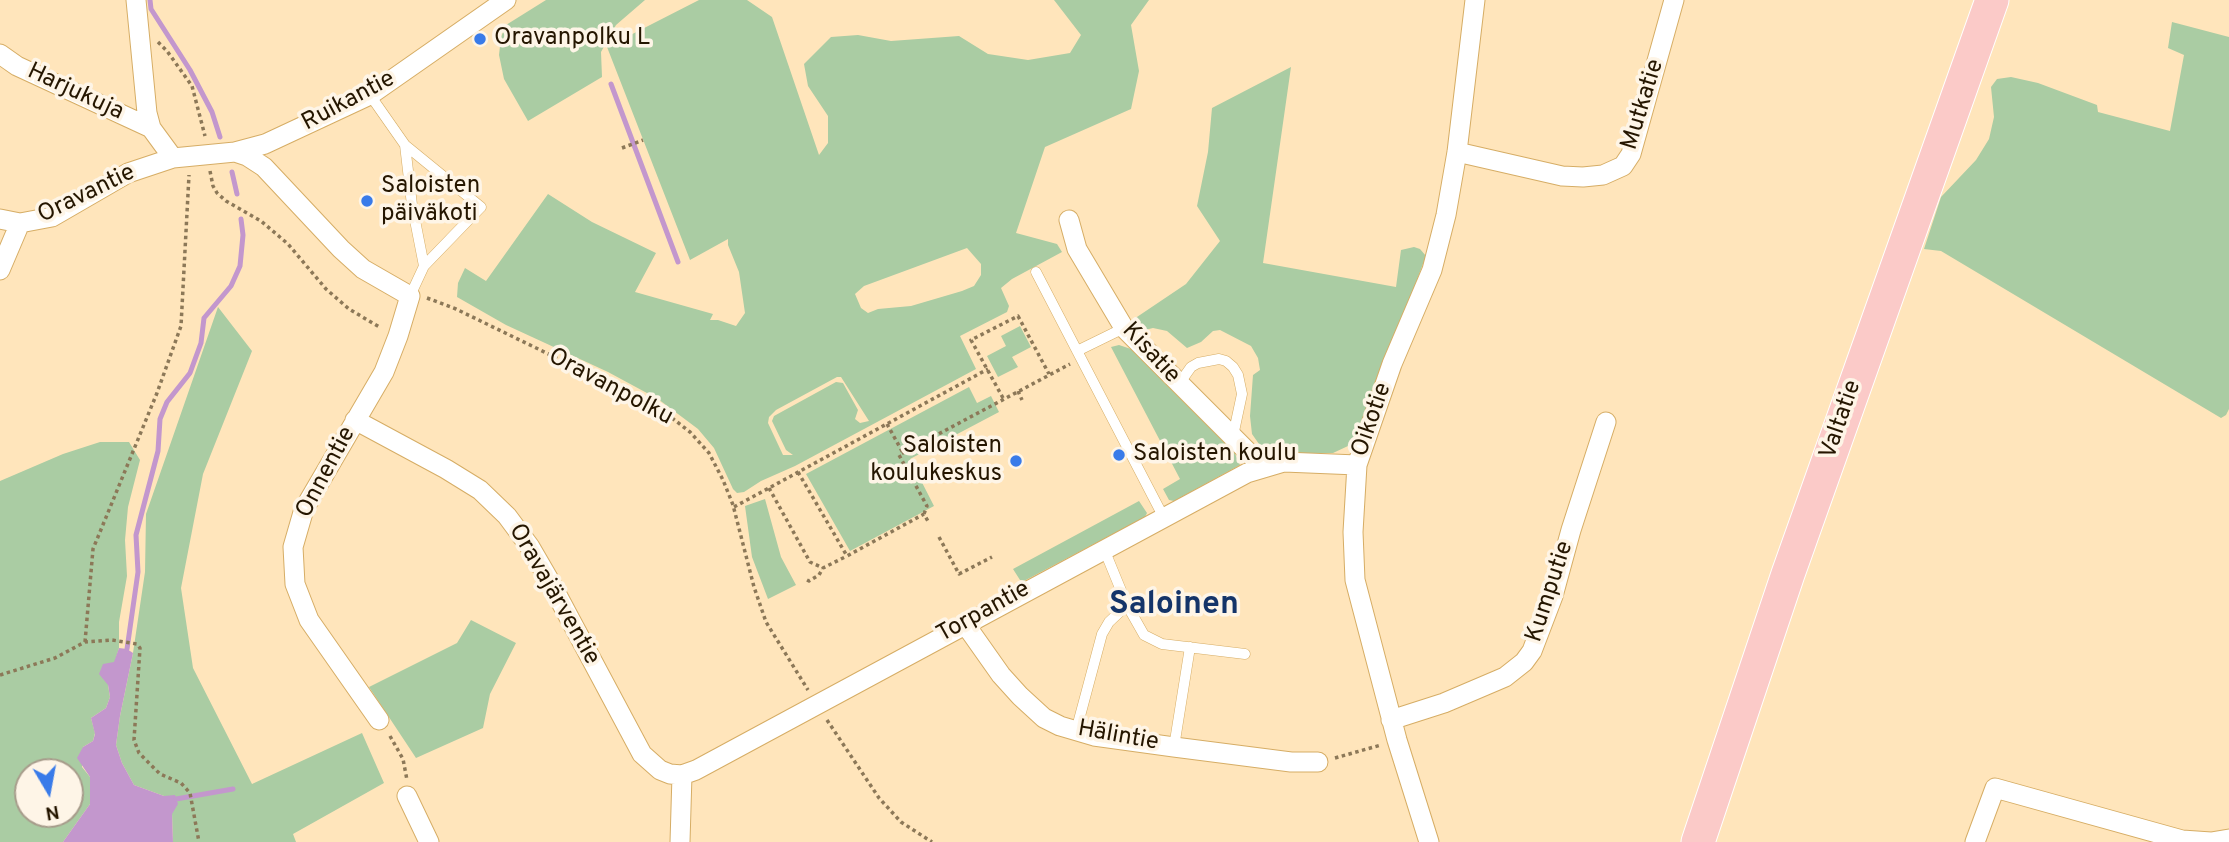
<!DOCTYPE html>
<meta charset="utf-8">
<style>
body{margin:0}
#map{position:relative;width:2229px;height:842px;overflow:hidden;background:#ffe5bb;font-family:Overpass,sans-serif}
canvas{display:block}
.north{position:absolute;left:14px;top:758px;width:70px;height:70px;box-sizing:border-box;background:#fef5e7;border:2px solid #a79c8b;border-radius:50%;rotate:170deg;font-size:19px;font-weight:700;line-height:28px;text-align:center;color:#251600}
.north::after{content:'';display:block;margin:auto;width:24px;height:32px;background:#397be9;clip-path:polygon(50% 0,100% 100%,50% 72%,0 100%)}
</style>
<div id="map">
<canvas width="2229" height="842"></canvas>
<div class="north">N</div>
</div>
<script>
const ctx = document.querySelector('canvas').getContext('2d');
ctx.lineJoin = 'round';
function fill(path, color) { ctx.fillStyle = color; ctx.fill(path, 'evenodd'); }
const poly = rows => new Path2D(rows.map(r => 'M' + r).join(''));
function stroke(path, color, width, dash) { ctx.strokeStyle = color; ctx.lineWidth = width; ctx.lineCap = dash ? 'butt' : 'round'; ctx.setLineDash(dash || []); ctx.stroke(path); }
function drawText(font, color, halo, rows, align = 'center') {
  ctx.font = font + ' Overpass,sans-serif'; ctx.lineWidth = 7; ctx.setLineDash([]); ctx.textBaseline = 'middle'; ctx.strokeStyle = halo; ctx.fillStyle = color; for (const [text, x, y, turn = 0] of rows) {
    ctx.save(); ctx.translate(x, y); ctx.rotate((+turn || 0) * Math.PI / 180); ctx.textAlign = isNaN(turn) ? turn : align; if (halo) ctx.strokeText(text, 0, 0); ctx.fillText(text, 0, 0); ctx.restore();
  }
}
fill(poly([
 [546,0,645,0,616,25,601,52,602,77,528,121,504,79,499,55,501,37,506,25],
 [699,0,747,0,772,17,819,155,828,143,828,116,808,86,804,64,831,37,858,35,891,41,959,36,988,54,1028,60,1070,53,1081,35,1054,0,1149,0,1131,25,1139,71,1131,109,1045,147,1016,233,1057,244,1062,252,1012,279,1001,288,1009,306,1007,312,960,336,976,369,795,466,761,481,744,492,737,493,733,489,714,448,698,429,658,399,608,372,506,325,457,297,458,283,465,268,486,281,548,194,592,222,656,253,635,292,713,314,710,320,718,320,736,326,745,313,739,272,728,245,728,239,690,260,607,47],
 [967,248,981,264,981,275,974,286,962,291,911,306,878,309,868,313,861,308,855,294,864,286],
 [837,377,841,377,869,421,860,423,855,419,858,410,843,383,836,382,774,416,772,421,786,450,793,455,783,455,768,423,769,417,776,410],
 [2172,22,2229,37,2229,409,2226,415,2221,418,1941,251,1924,249,1941,197,1976,160,1989,139,1994,117,1991,87,1997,79,2011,77,2038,83,2097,105,2098,112,2170,131,2184,55,2168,48],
 [1291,67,1263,263,1396,287,1401,250,1414,247,1420,249,1426,256,1359,433,1348,446,1333,453,1275,454,1259,444,1252,434,1250,416,1253,375,1260,370,1258,358,1251,346,1220,330,1213,331,1201,342,1187,348,1167,331,1153,328,1141,331,1131,321,1186,284,1220,241,1197,206,1208,152,1212,108],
 [218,307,252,351,203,474,181,588,193,668,252,784,362,733,384,783,293,834,296,842,173,842,172,814,164,796,134,785,122,763,116,745,120,716,133,653,145,572,146,514],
 [1020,326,1031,347,1012,357,1018,367,998,377,987,356,1006,346,1001,336],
 [1119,345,1131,349,1233,449,1240,465,1174,501,1169,500,1163,489,1180,479,1111,347],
 [969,387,977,403,991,396,999,412,910,459,934,506,850,551,806,474],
 [100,442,129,442,140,460,128,507,125,540,127,576,119,622,119,648,108,685,110,697,106,708,91,718,95,733,93,741,83,747,82,767,90,777,92,788,90,804,63,842,0,842,0,481,63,454],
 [28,772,70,772,70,814,28,814],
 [765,499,781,557,796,585,768,599,752,557,745,506],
 [1139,501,1147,513,1145,517,1024,581,1020,580,1013,569],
 [471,620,516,643,490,694,483,728,416,758,369,687,457,643]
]), '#aacca3');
fill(poly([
 [119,648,127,649,133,653,120,716,116,745,122,763,134,785,164,796,175,795,178,804,172,814,173,842,63,842,90,804,90,777,77,758,83,747,93,741,95,734,91,718,106,708,110,697,108,685,99,674,103,664,114,662]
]), '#c397cd');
stroke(poly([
 [150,0,151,9,190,70,212,112,220,137],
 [611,84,678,262],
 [232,172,237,194],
 [127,649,138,572,136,535,158,451,160,419,167,402,190,373,201,343,204,318,231,286,240,266,243,235,241,219],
 [176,799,233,789]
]), '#c397cd', 5);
const service = poly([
 [370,95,405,145,481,207,424,266,410,296],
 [405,145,412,205,424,266],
 [1036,272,1163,516],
 [1077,351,1124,328],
 [1179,384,1191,367,1198,363,1219,359,1226,361,1233,367,1238,375,1242,394,1233,436],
 [1104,549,1127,605,1144,635,1162,644,1245,654],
 [1076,731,1102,634,1109,622,1127,605],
 [1174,747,1190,647]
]);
const minor = poly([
 [136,0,147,113,151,128,173,158],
 [0,54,17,66,151,128],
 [235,152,247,156,264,167,341,249,363,269,410,296,398,336,384,372,304,509,293,547,295,584,309,620,379,720],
 [1457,152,1562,176,1583,177,1603,175,1623,166,1631,154,1674,0],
 [0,219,20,223,52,217,128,173,173,158,235,152,265,144,370,95,506,0],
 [1069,220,1077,249,1124,328,1263,467],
 [0,270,20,223],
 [355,420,446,469,480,490,507,516,530,547,548,578,642,754,660,770,670,774,682,775],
 [965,624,1001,675,1020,696,1044,718,1060,726,1094,736,1174,747,1291,762,1318,762],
 [1391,720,1444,703,1505,677,1524,662,1532,651,1553,596,1571,530,1606,422],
 [407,796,429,842],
 [680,842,682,775,696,770,1247,473,1284,462,1357,465],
 [1429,842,1397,740,1355,580,1353,532,1357,465,1392,364,1432,270,1446,215,1457,152,1475,0],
 [1975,842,1995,788,2182,840,2211,842,2229,839]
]);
const trunk = poly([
 [1698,842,1788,574,1992,0]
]);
stroke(service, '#d6ad65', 11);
stroke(minor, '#d6ad65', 21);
stroke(trunk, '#fff', 35);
stroke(poly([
 [158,42,167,51,192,86,205,136],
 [622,148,643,140],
 [210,171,213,186,217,193,226,201,261,221,288,244,326,289,349,309,381,328],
 [427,298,456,309,643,400,672,418,690,432,709,453,723,480,733,505,754,587,766,622,808,690],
 [1018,391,1022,400],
 [1003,398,971,340,1018,316,1049,374],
 [887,424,903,453],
 [798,472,847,556,924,514,929,523],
 [769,488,810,562,823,568],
 [734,507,988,369],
 [924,514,927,506,899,455,1070,364],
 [939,537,959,574,992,557],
 [807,580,809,581,819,575,823,568,847,556],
 [85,642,93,549,157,393,181,326,189,175],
 [0,675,55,658,85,642,112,640,137,644,140,648,134,740,139,753,160,774,181,783,190,793,199,842],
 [827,720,879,798,901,822,932,842],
 [390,736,403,759,407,780],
 [1335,758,1381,745]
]), '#8c7858', 3.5, [3.5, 3.5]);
stroke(service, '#fff', 10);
stroke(minor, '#fff', 19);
stroke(trunk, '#fbcac8', 33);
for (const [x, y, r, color] of [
 [480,39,7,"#397be9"],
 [367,201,7,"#397be9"],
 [1119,455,7,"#397be9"],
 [1016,461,7,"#397be9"]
]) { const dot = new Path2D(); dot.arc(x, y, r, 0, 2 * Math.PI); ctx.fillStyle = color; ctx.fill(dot); stroke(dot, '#fef5e7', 2.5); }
drawText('24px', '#251600', '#fef5e7', [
 ["Oravanpolku L",494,39],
 ["Saloisten",381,187],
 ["päiväkoti",381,215],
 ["Saloisten",1002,447,"right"],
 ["koulukeskus",1002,475,"right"],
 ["Saloisten koulu",1133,455]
], 'left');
drawText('24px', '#251600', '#fef5e7', [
 ["Harjukuja",75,93,25],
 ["Ruikantie",349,102,-28],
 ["Mutkatie",1644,105,-73],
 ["Oravantie",87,195,-26],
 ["Kisatie",1150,354,47],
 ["Oravanpolku",610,388,28],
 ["Oikotie",1373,420,-71],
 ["Valtatie",1842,420,-71],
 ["Onnentie",327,473,-62],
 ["Kumputie",1551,592,-72],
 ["Oravajärventie",553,595,60],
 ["Torpantie",984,613,-29],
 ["Hälintie",1118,737,10]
]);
drawText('bold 32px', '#143469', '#fef5e7', [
 ["Saloinen",1174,607]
]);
</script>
